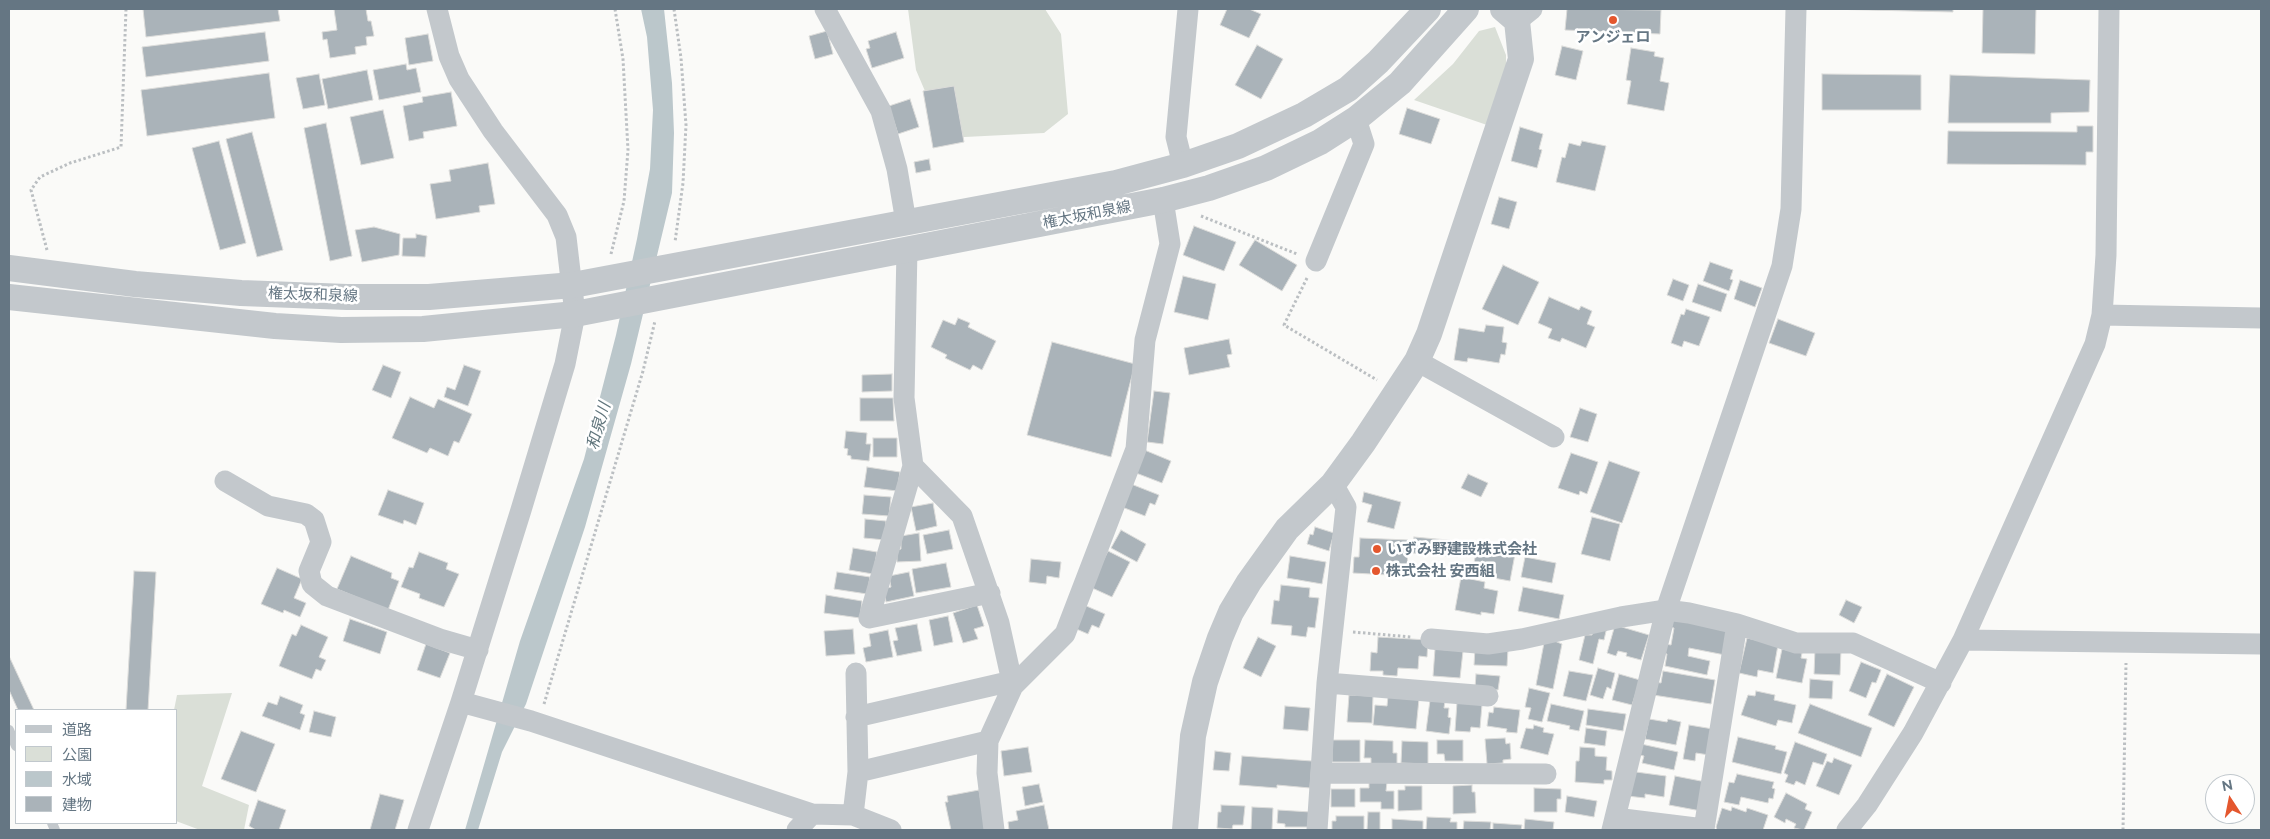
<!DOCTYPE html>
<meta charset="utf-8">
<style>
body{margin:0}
#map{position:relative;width:2270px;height:839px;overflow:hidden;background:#fafaf8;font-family:Raleway,"Noto Sans JP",sans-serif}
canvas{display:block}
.frame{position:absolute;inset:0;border:10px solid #657683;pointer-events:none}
.legend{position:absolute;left:15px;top:709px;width:162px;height:115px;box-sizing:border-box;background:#fff;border:1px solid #c1c8cd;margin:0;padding:6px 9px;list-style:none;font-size:15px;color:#657683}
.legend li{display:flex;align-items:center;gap:10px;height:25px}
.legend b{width:25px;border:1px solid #c1c8cd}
.north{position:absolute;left:2205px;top:774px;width:50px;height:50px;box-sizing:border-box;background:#fff;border:1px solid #c1c8cd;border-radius:50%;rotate:349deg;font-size:14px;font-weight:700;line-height:20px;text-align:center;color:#657683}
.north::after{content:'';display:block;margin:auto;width:18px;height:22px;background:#e4572e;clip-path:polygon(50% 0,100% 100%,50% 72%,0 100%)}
</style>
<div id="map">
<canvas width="2270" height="839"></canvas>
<div class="frame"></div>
<ul class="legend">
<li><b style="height:6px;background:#c3c8cc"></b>道路</li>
<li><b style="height:14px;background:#dadfd7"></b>公園</li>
<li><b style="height:14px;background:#bbc7cb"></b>水域</li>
<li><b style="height:14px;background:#aab3b9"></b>建物</li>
</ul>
<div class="north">N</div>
</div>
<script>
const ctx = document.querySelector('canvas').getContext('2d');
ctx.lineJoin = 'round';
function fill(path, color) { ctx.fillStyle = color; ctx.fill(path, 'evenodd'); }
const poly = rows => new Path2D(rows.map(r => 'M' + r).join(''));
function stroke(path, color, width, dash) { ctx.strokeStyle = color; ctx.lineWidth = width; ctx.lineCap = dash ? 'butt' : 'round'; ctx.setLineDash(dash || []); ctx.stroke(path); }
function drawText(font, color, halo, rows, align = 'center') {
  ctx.font = font + ' Raleway,"Noto Sans JP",sans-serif'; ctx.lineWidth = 5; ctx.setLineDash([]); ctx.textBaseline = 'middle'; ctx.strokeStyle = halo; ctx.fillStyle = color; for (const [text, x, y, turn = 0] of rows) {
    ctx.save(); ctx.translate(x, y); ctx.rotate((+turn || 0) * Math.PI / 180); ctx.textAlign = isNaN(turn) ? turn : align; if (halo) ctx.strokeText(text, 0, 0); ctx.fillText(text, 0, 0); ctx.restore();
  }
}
fill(poly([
 [908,9,1045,9,1061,34,1068,114,1044,133,945,138,916,70],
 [1495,27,1506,55,1506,67,1487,125,1414,100,1453,64,1479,31],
 [232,693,202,786,249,805,244,830,200,830,176,821,176,710,174,710,177,695]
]), '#dadfd7');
fill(poly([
 [641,9,664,9,672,83,674,133,672,193,631,364,585,527,526,704,502,752,478,830,465,830,520,641,584,459,616,335,637,239,650,169,653,110,647,37]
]), '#bbc7cb');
const building = poly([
 [143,9,278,9,280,21,146,37,143,9],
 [334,9,366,9,368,21,371,21,374,36,366,37,367,45,355,47,356,54,330,58,327,39,323,40,322,32,337,30,334,9],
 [1227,9,1249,9,1261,14,1249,38,1220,25,1227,9],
 [1567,9,1661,10,1660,34,1565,30,1567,9],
 [1825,9,1953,9,1953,12,1825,9],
 [1983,9,2036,9,2035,54,1982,53,1983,9],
 [827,31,833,54,815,59,809,36,827,31],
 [265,32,269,61,146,77,142,47,265,32],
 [896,32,904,58,872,68,866,49,870,48,868,41,896,32],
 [428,34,433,61,409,65,405,38,428,34],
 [1257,45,1283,59,1261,99,1235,85,1257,45],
 [1562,46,1583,51,1576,80,1555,75,1562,46],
 [1631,48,1655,52,1654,56,1664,58,1660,81,1669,83,1664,111,1627,104,1631,81,1626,80,1631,48],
 [406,64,407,70,416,68,421,92,379,100,373,70,406,64],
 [367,70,373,100,328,109,322,79,367,70],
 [269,73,275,118,147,136,141,90,269,73],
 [319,74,325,105,303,109,296,78,319,74],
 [1822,74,1921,75,1921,110,1822,110,1822,74],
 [1950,75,2090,80,2089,112,2051,113,2051,123,1948,123,1950,75],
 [954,86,964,142,933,148,923,91,954,86],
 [451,92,457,126,423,132,424,138,409,141,403,106,423,102,422,97,451,92],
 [910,99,919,127,898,134,889,106,910,99],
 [1407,108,1440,119,1431,144,1399,134,1407,108],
 [383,110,394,158,361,165,350,117,383,110],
 [326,123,352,256,330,261,304,128,326,123],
 [2077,126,2093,126,2093,152,2086,152,2086,165,1947,164,1948,131,2077,132,2077,126],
 [1520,127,1543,134,1539,149,1542,150,1537,168,1511,161,1520,127],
 [252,132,283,250,257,257,226,139,252,132],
 [219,141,246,243,220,250,192,148,219,141],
 [1582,141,1606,146,1595,191,1556,182,1562,157,1565,158,1569,143,1580,146,1582,141],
 [929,159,931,170,916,173,914,162,929,159],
 [488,163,495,204,479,206,480,212,436,219,430,184,451,181,449,170,488,163],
 [1499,197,1517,202,1509,229,1491,224,1499,197],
 [1194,226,1236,242,1224,271,1183,255,1194,226],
 [374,227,400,234,399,255,362,262,355,230,374,227],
 [416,234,427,236,425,257,402,256,403,238,416,238,416,234],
 [1255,240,1297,265,1282,291,1239,265,1255,240],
 [1710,262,1733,270,1730,279,1733,280,1729,291,1703,281,1710,262],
 [1503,265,1539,282,1518,325,1482,309,1503,265],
 [1183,276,1216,284,1208,320,1174,312,1183,276],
 [1673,279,1689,285,1683,301,1667,295,1673,279],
 [1740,280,1762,288,1755,307,1734,299,1740,280],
 [1698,284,1727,294,1721,312,1692,302,1698,284],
 [1549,297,1579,310,1581,306,1592,311,1587,324,1595,327,1586,348,1562,338,1560,342,1548,338,1552,329,1538,323,1549,297],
 [1686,309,1710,317,1699,346,1684,341,1682,347,1671,343,1681,314,1684,315,1686,309],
 [958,318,970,323,968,327,996,341,982,370,973,365,970,370,945,358,947,355,931,347,943,320,955,325,958,318],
 [1778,319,1815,333,1806,356,1769,343,1778,319],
 [1486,325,1504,327,1502,342,1507,343,1505,355,1501,354,1499,363,1468,358,1467,362,1454,360,1459,328,1484,332,1486,325],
 [1229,339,1232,354,1227,355,1230,367,1189,375,1184,348,1229,339],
 [1052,342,1135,364,1111,457,1027,435,1052,342],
 [383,365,401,372,391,398,372,390,383,365],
 [464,365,481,371,468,406,444,397,447,387,455,390,464,365],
 [892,374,892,391,862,392,862,375,892,374],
 [1154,391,1170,393,1163,444,1147,442,1154,391],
 [410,397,434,408,438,399,472,414,459,443,454,441,448,456,430,448,427,453,392,438,410,397],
 [860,398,893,398,894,421,860,421,860,398],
 [1580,408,1597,414,1588,442,1570,437,1580,408],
 [846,431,867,433,866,444,871,444,869,461,851,459,851,456,847,455,848,449,844,448,846,431],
 [873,438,897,438,897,457,873,457,873,438],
 [1142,449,1171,461,1162,483,1136,473,1142,449],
 [1571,453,1598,462,1587,494,1580,491,1579,495,1558,488,1571,453],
 [1609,461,1640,472,1622,523,1590,512,1609,461],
 [867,467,900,472,897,491,864,487,867,467],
 [1468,474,1488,483,1481,497,1461,488,1468,474],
 [1131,484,1159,495,1155,505,1150,503,1145,516,1122,507,1131,484],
 [388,490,424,503,416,525,404,520,403,524,378,515,388,490],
 [1364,492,1401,502,1394,529,1367,522,1372,505,1362,502,1364,492],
 [864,495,891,497,889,516,862,514,864,495],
 [933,503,937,526,916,531,911,507,933,503],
 [1592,517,1620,524,1610,561,1581,554,1592,517],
 [865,519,886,521,885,540,864,538,865,519],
 [1315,527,1334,533,1329,551,1307,544,1310,534,1313,535,1315,527],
 [949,530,953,549,927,554,923,535,949,530],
 [1121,530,1146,544,1137,562,1111,548,1121,530],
 [919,533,921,561,897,562,897,550,901,549,901,536,919,533],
 [1414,537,1459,541,1458,557,1412,553,1414,537],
 [1360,538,1408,540,1407,576,1353,573,1354,557,1359,557,1360,538],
 [853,548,877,552,873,574,849,570,853,548],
 [1108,551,1130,562,1112,597,1090,587,1108,551],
 [1496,551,1515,554,1510,581,1472,574,1476,552,1496,556,1496,551],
 [419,552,448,563,446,569,459,574,444,607,419,598,420,594,401,587,409,567,413,568,419,552],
 [351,556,392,573,391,578,399,581,388,610,337,589,351,556],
 [1290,556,1326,562,1322,584,1287,578,1290,556],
 [1525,557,1556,563,1552,583,1521,577,1525,557],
 [1031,559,1061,562,1059,578,1047,576,1046,584,1029,582,1031,559],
 [946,563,951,587,916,593,912,569,946,563],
 [277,568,302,579,294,598,306,603,300,617,284,610,283,613,261,604,277,568],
 [134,571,156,572,148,710,126,710,134,571],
 [837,572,870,577,867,594,834,589,837,572],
 [909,572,914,596,886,602,884,589,891,587,889,576,909,572],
 [1461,577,1485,582,1484,588,1498,591,1494,614,1481,612,1481,615,1455,610,1461,577],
 [1281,585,1310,588,1309,597,1319,598,1315,628,1308,627,1306,637,1291,635,1292,626,1271,624,1274,600,1279,601,1281,585],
 [1523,587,1564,595,1559,619,1518,611,1523,587],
 [826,595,862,601,860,618,824,613,826,595],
 [1846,600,1862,607,1854,623,1839,615,1846,600],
 [977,605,984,626,974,629,978,639,963,643,953,613,977,605],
 [1084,605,1105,614,1099,628,1092,625,1088,634,1074,628,1084,605],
 [948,616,953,642,934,646,929,620,948,616],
 [1672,617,1730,629,1725,655,1689,648,1688,656,1710,661,1707,675,1665,666,1667,654,1663,653,1665,644,1671,645,1674,628,1669,627,1672,617],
 [350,619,387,632,380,654,343,641,350,619],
 [917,624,922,651,897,656,893,641,898,640,895,628,917,624],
 [301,625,328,637,319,657,326,660,321,671,316,669,312,679,279,666,292,634,296,636,301,625],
 [1615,625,1649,635,1641,660,1626,656,1627,653,1618,651,1616,656,1607,653,1615,625],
 [1607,627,1604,640,1599,639,1593,664,1579,660,1585,635,1592,635,1593,630,1607,627],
 [853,629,855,654,826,656,824,631,853,629],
 [888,630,893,657,866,662,863,648,871,646,869,634,888,630],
 [1258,637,1276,646,1261,677,1243,668,1258,637],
 [1378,637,1428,640,1427,657,1419,656,1418,669,1398,668,1397,676,1383,675,1383,671,1370,671,1371,652,1377,653,1378,637],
 [1747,638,1778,645,1773,673,1758,670,1757,677,1739,673,1747,638],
 [1552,640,1562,644,1553,689,1536,685,1544,643,1552,640],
 [426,644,450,653,440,678,417,670,426,644],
 [1475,648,1508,649,1507,666,1474,665,1475,648],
 [1435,649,1463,651,1460,678,1433,676,1435,649],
 [1782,649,1802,653,1801,658,1807,659,1802,683,1776,678,1782,649],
 [1815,649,1841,650,1840,675,1814,674,1815,649],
 [9,656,34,710,18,710,9,690,9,656],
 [1861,662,1881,670,1876,683,1872,682,1866,698,1849,691,1861,662],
 [1598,668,1615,673,1611,689,1607,687,1603,699,1590,695,1598,668],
 [1569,671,1593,675,1586,701,1563,696,1569,671],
 [1663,671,1715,680,1711,704,1653,695,1655,682,1661,683,1663,671],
 [1476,674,1500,676,1498,690,1475,688,1476,674],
 [1619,674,1640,680,1632,705,1612,700,1619,674],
 [1887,674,1914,687,1894,727,1868,715,1887,674],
 [1810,679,1833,681,1832,699,1809,698,1810,679],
 [1529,688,1550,693,1542,722,1528,719,1531,708,1525,707,1529,688],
 [1756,691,1775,695,1774,700,1796,705,1792,723,1778,720,1776,726,1741,715,1748,695,1755,696,1756,691],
 [1349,695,1373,696,1372,723,1347,722,1349,695],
 [280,696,303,705,300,713,305,715,300,730,262,716,268,702,277,705,280,696],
 [1388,696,1419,699,1416,729,1373,725,1375,705,1387,706,1388,696],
 [1430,700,1445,701,1444,708,1449,708,1448,717,1451,718,1449,734,1426,731,1430,700],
 [1457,702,1482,705,1480,728,1471,727,1470,732,1455,731,1457,702],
 [1551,704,1584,711,1579,731,1569,729,1570,726,1547,721,1551,704],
 [1810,704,1872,728,1861,757,1798,733,1810,704],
 [1285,706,1310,708,1308,731,1283,729,1285,706],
 [1494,707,1520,710,1517,733,1506,732,1507,729,1487,726,1489,712,1493,713,1494,707],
 [1588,709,1626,714,1623,731,1586,725,1588,709],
 [314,711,336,717,331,737,309,732,314,711],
 [1649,719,1667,722,1668,719,1681,722,1676,745,1645,739,1649,719],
 [1534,725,1544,728,1543,732,1554,734,1548,755,1520,748,1526,728,1533,729,1534,725],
 [1689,725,1713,729,1709,755,1696,753,1695,761,1683,759,1689,725],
 [1586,728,1607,731,1605,746,1584,743,1586,728],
 [241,731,275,744,256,792,221,779,241,731],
 [1738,737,1776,746,1775,749,1787,752,1781,774,1732,762,1738,737],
 [1505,738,1506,744,1510,743,1511,759,1503,760,1503,763,1487,764,1485,739,1505,738],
 [1332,740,1360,740,1360,762,1332,762,1332,740],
 [1365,740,1393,741,1393,753,1397,753,1397,766,1371,765,1371,758,1364,758,1365,740],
 [1437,740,1463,740,1463,761,1445,761,1444,754,1437,754,1437,740],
 [1402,741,1428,742,1428,764,1401,763,1402,741],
 [1795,742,1827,754,1823,765,1813,762,1805,785,1796,781,1794,785,1785,782,1788,775,1784,773,1795,742],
 [1641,744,1678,752,1674,770,1642,763,1644,756,1639,755,1641,744],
 [1028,747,1032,772,1004,776,1001,751,1028,747],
 [1580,747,1595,748,1595,756,1607,757,1606,770,1612,771,1612,780,1604,780,1604,784,1575,782,1576,761,1579,761,1580,747],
 [1215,751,1231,753,1229,771,1213,770,1215,751],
 [1242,756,1312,761,1310,788,1277,785,1277,788,1239,785,1242,756],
 [1834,758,1852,765,1839,795,1816,786,1827,761,1832,763,1834,758],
 [1636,772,1666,776,1664,797,1645,794,1645,798,1627,796,1636,772],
 [1737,774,1774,782,1772,788,1775,789,1773,799,1769,798,1768,803,1741,797,1739,805,1724,802,1729,782,1734,783,1737,774],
 [1675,776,1706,782,1701,811,1669,805,1675,776],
 [1369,782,1387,782,1386,791,1394,791,1394,809,1381,809,1381,802,1360,802,1360,788,1369,788,1369,782],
 [1039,784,1043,802,1025,806,1022,787,1039,784],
 [1472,785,1472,792,1475,792,1476,813,1453,814,1453,786,1472,785],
 [1405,786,1422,786,1422,810,1398,811,1398,790,1405,790,1405,786],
 [1534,788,1561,789,1561,799,1557,799,1557,812,1534,812,1534,788],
 [1331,789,1355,789,1355,807,1331,807,1331,789],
 [979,790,986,830,951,830,945,802,948,802,947,796,979,790],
 [1786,793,1807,804,1805,809,1812,812,1804,830,1794,828,1796,824,1786,819,1785,823,1774,817,1786,793],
 [380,794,404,800,395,830,370,830,380,794],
 [1567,796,1597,801,1594,817,1565,812,1567,796],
 [258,800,286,810,279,830,256,830,249,826,258,800],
 [1044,805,1049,830,1009,830,1008,822,1018,820,1016,811,1044,805],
 [1221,805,1245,806,1243,825,1233,825,1232,829,1217,828,1218,812,1221,812,1221,805],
 [1252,807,1273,808,1272,830,1251,830,1252,807],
 [1732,807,1746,812,1747,808,1768,815,1763,830,1717,830,1716,827,1722,808,1731,811,1732,807],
 [1278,810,1311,812,1310,827,1285,827,1285,824,1277,823,1278,810],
 [1368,812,1380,812,1380,830,1385,830,1367,830,1368,812],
 [1336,816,1364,816,1364,830,1332,830,1332,821,1336,821,1336,816],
 [1427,817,1451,818,1450,822,1457,822,1457,830,1426,830,1427,817],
 [1392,819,1423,821,1423,830,1392,830,1392,819],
 [1525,819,1554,822,1553,830,1524,830,1525,819],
 [1464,821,1491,822,1490,830,1463,830,1464,821],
 [1493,823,1522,825,1521,830,1493,830,1493,823]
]);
fill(building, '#aab3b9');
stroke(building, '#dcdcda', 1);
stroke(poly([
 [674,9,681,58,686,125,683,183,675,242],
 [1201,216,1297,254],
 [47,250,31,190,40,177,70,163,121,147,126,9],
 [611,254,624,201,628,150,623,59,615,9],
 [1307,278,1284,325,1377,380],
 [1353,632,1411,637],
 [544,704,643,371,655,321],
 [2123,830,2126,663]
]), '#bbbfc2', 3, [2.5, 2.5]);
stroke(poly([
 [9,730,16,746],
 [52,823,55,830]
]), '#c3c8cc', 10);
stroke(poly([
 [825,9,881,111,897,169,906,222],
 [1517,21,1532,9],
 [1183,165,1176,137,1188,9],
 [907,249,904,398,913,466,962,516,999,623,1013,686,988,741,987,773,994,830],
 [1316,261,1364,144,1356,119],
 [2102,315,2261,318],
 [1417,361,1554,437],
 [913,466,869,618,990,593],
 [225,481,268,506,306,514,314,520,321,542,309,571,312,584,327,596,440,639,478,650],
 [1431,639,1488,644,1522,639,1621,617,1666,610,1689,613,1737,624,1796,643,1853,643,1941,683],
 [1963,640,2261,644],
 [1327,683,1488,696],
 [1013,686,1065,634,1136,449,1145,340,1170,244,1163,200],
 [461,702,531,721,812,814,853,815,891,830],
 [856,717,1012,681],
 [858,772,988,741],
 [1321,773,1546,774],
 [853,815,858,772,856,673],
 [1615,818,1704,829,1737,624],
 [418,830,461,702,521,510,565,364,575,314,566,237,557,215,493,131,459,79,449,56,437,9],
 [797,830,812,814],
 [1317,830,1327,683,1346,507,1333,484],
 [1612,830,1666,610,1782,266,1791,209,1796,9],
 [1847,830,1867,805,1913,733,1963,640,2095,344,2102,315,2106,255,2109,9]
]), '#c3c8cc', 21);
stroke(poly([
 [9,268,135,284,241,293,347,297,429,297,573,285,1116,183,1183,165,1238,146,1304,115,1348,89,1378,62,1428,9],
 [9,297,275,326,341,330,423,329,575,314,1163,200,1209,188,1266,168,1320,142,1356,119,1400,83,1466,9],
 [1185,830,1193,736,1205,682,1220,638,1231,612,1249,582,1287,529,1333,484,1363,443,1417,361,1429,334,1521,59,1517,21,1503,9]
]), '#c3c8cc', 26);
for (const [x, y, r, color] of [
 [1613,20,5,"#e4572e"],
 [1377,549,5,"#e4572e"],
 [1376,571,5,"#e4572e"]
]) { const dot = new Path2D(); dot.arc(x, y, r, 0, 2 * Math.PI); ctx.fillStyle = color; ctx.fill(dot); stroke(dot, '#fff', 2); }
drawText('bold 15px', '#657683', '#fff', [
 ["アンジェロ",1613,37,"center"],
 ["いずみ野建設株式会社",1387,549],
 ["株式会社 安西組",1386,571]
], 'left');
drawText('15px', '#657683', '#fff', [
 ["権太坂和泉線",1087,215,-11],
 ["権太坂和泉線",313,295,2]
]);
drawText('italic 16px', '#60757c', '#fff', [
 ["和泉川",599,426,-74]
]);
</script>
